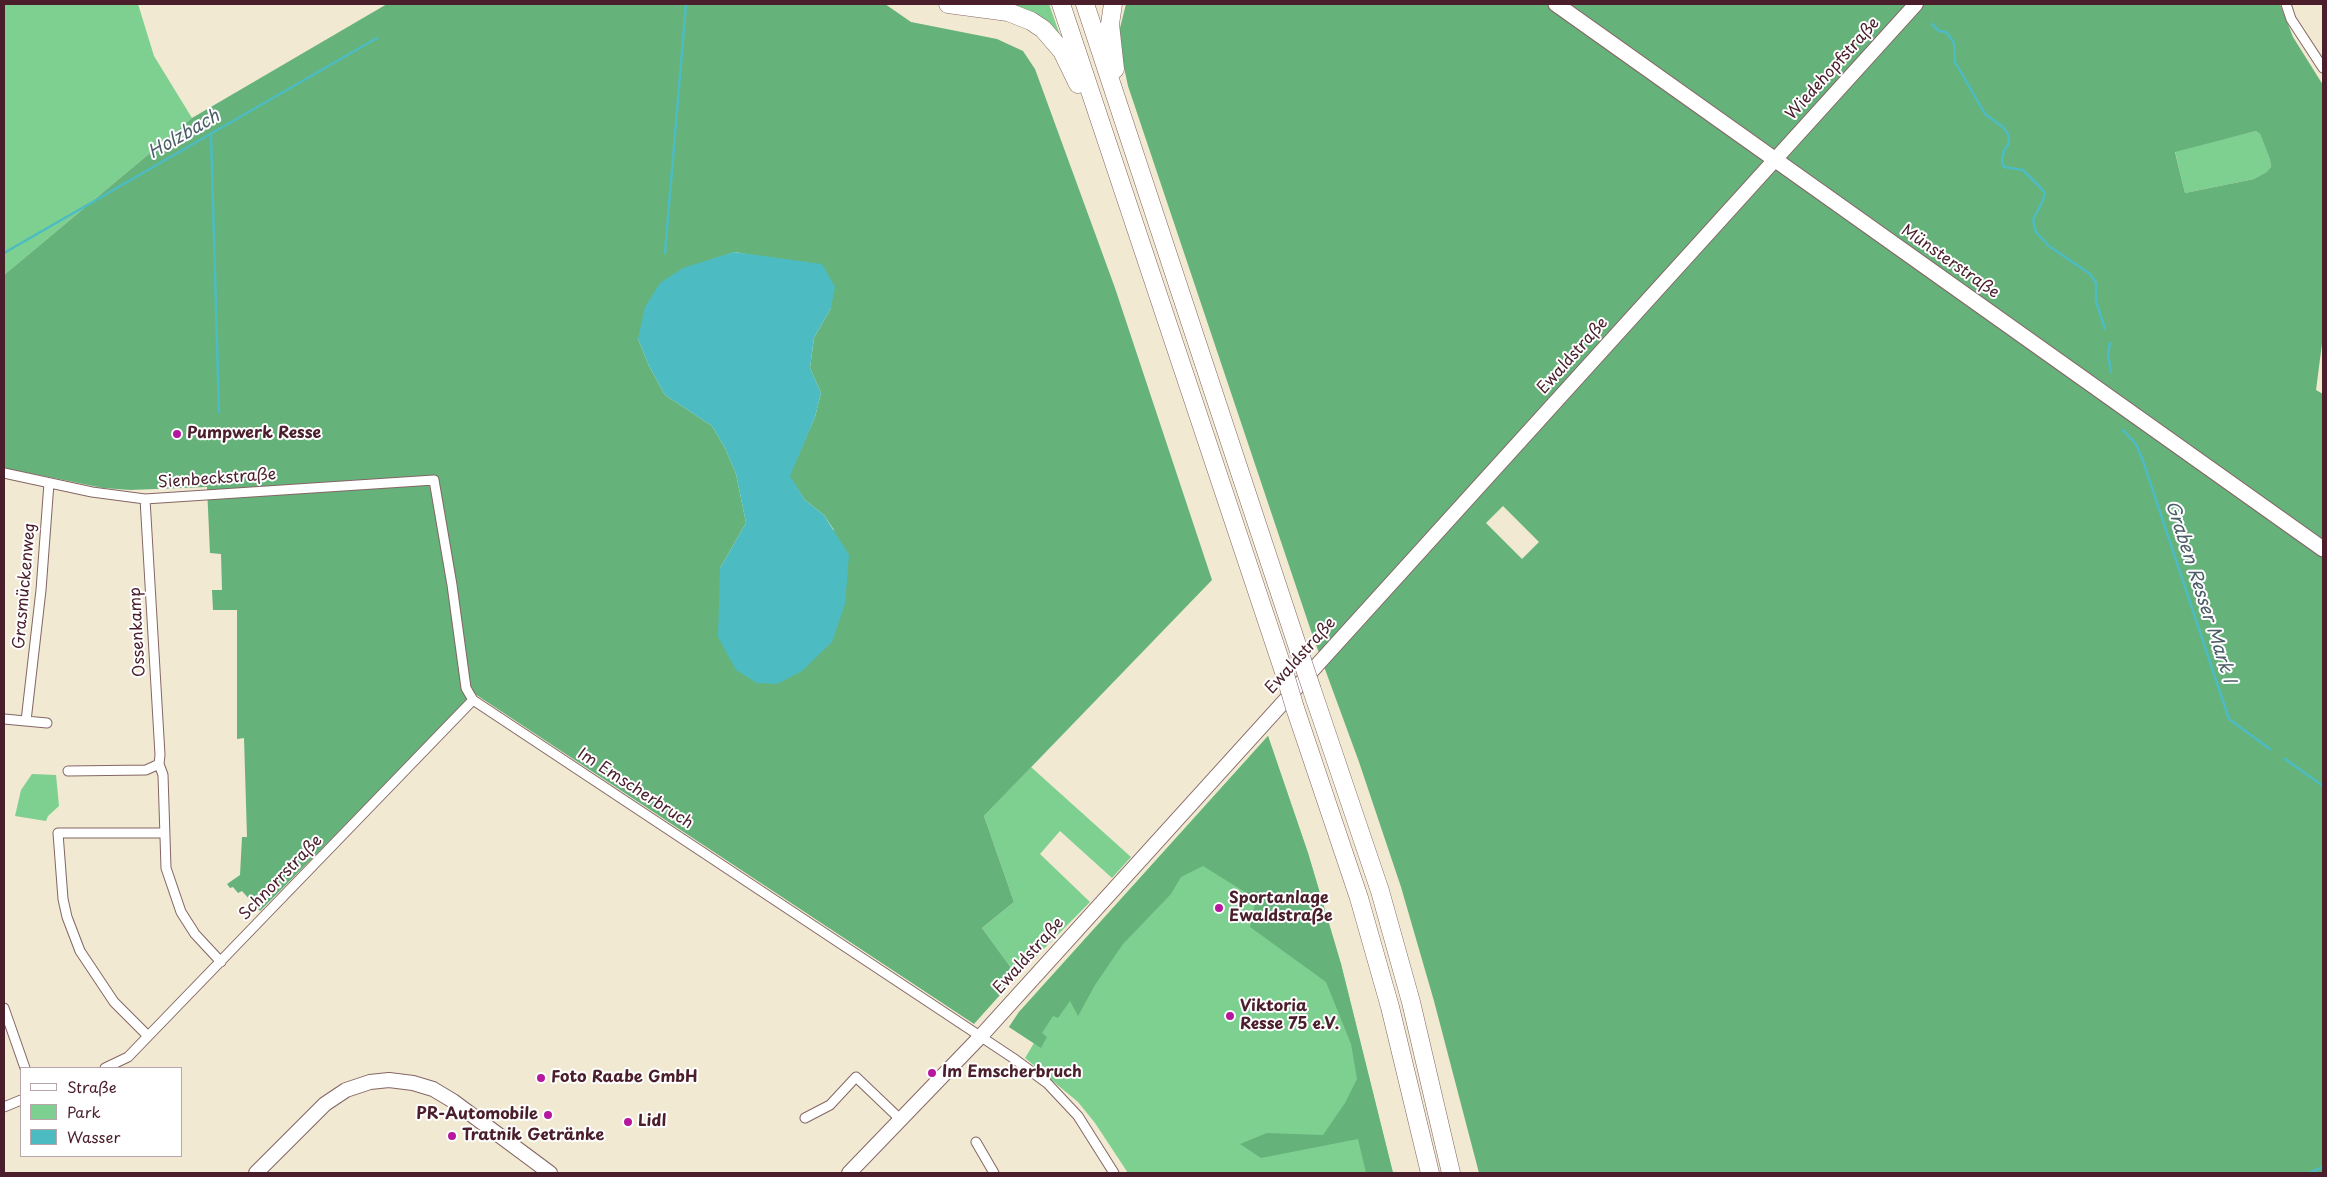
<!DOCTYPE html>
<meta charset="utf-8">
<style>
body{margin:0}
#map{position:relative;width:2327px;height:1177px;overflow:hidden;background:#f1e9d1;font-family:"Playpen Sans",sans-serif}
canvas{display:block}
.frame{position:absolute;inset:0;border:5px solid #4a1f2b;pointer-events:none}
.legend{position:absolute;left:20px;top:1067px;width:162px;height:90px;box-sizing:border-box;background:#fff;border:1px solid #b7a5aa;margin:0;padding:6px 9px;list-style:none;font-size:15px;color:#4a1f2b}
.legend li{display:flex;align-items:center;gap:10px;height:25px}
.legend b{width:25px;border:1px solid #b7a5aa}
</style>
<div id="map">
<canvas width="2327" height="1177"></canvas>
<div class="frame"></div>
<ul class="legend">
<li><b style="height:6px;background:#fff"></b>Straße</li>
<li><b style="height:14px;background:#7ed091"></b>Park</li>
<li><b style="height:14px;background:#4dbcc2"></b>Wasser</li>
</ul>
</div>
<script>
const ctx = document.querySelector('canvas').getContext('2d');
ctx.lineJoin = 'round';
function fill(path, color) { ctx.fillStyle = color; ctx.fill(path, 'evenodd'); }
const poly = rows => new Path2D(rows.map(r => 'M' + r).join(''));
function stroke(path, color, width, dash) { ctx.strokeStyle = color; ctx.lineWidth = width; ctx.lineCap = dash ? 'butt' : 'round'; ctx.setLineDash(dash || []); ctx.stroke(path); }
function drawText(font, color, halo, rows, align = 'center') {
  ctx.font = font + ' "Playpen Sans",sans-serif'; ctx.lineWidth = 4; ctx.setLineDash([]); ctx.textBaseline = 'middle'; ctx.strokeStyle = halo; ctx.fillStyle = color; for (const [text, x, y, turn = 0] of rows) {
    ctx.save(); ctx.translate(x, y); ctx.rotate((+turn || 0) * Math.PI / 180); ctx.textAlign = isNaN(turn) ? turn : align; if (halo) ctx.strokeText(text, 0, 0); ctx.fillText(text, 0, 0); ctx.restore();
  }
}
fill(poly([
 [4,4,138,4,154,56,192,118,4,275],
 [985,4,1049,4,1062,41],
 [2256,131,2260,134,2270,160,2271,167,2268,172,2254,179,2185,193,2175,151],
 [1268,736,1308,853,1341,964,1393,1173,1128,1173,1095,1123,1078,1102,1025,1058,1034,1043,1009,1027,1019,1012],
 [1031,767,1131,857,1112,878,1060,831,1040,854,1090,902,1017,976,982,928,1014,902,984,816],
 [32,774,56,775,59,806,48,816,46,821,15,816,21,790]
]), '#7ed091');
fill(poly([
 [387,4,885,4,911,22,997,39,1023,51,1035,69,1115,288,1212,580,984,816,1014,902,982,928,1017,976,974,1024,475,694,260,911,242,891,238,893,233,887,230,888,227,884,240,875,242,837,247,837,244,738,237,739,237,610,213,610,212,590,222,590,221,554,210,553,207,487,130,490,103,488,4,468,4,275,192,118],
 [735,252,791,262,831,308,814,338,810,368,821,393,815,417,789,476,805,500,824,515,834,530,720,568,746,523,736,474,725,448,712,426,665,395,649,366,638,339,713,259],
 [1126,4,2280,4,2293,37,2323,85,2323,336,2316,390,2323,394,2323,1173,1479,1173,1434,1001,1401,887,1359,762,1311,631,1128,86,1120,49,1119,32],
 [2256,131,2260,134,2270,160,2271,167,2267,172,2254,179,2185,193,2175,152],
 [1503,506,1539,542,1522,559,1486,523],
 [1268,736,1308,853,1341,964,1393,1173,1366,1173,1358,1139,1261,1158,1240,1144,1267,1133,1323,1135,1345,1103,1357,1079,1351,1044,1326,982,1250,927,1256,899,1203,866,1181,877,1171,894,1123,944,1095,985,1078,1016,1070,1001,1058,1018,1053,1016,1042,1033,1047,1037,1041,1048,1009,1027,1019,1012]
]), '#66b27b');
fill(poly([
 [734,252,822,264,835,287,831,308,814,338,810,368,821,393,815,417,790,476,805,500,824,515,849,555,845,604,832,642,802,671,777,684,757,683,736,670,718,637,720,568,746,523,736,474,725,448,712,426,665,395,649,366,638,339,645,307,660,283,683,268]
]), '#4dbcc2');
stroke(poly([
 [1932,24,1939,31,1946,32,1950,37,1954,43,1955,62,1985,114,2003,127,2008,134,2009,143,2004,151,2002,161,2004,167,2023,170,2042,189,2045,194,2042,202,2033,220,2036,232,2049,246,2090,274,2096,283,2096,301,2105,329],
 [211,134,219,412],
 [4,253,377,38],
 [665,253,686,4],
 [2110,343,2108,354,2111,372],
 [2123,430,2136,444,2143,461,2229,719,2270,749],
 [2285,759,2323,786],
 [2309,1173,2323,1167]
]), '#4dbcc2', 2.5);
const street = poly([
 [2286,4,2291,19,2323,68],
 [4,473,92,492,145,499,434,480,452,585,466,688,473,700,1013,1058,1047,1083,1078,1116,1114,1173],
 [145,499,160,755,159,764,163,775,166,868,181,912,195,934,221,962],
 [4,719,47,723],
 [26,721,41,590,49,483],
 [68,771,146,770,159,764],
 [4,1008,25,1068],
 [148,1036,114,1002,80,951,67,917,63,899,58,833,164,833],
 [105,1068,128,1057,473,700],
 [4,1107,21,1100],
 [805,1118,830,1105,856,1077,901,1120],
 [976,1142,994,1173]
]);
const secondary = poly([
 [256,1173,325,1104,346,1090,370,1082,389,1080,413,1083,433,1089,453,1101,550,1173],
 [849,1173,981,1036,1916,4]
]);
const primary = poly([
 [1556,4,2323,549]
]);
const highway = poly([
 [948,4,1008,12,1031,21,1043,29,1062,51,1078,84],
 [1061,4,1286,678],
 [1085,4,1302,660],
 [1113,4,1110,24,1115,69],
 [1312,690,1380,891,1411,1002,1451,1173],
 [1295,708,1359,898,1390,1007,1430,1173]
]);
stroke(street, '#846665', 11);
stroke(secondary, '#846665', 16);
stroke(primary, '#846665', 17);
stroke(highway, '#846665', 19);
stroke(street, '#fff', 9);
stroke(secondary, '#fff', 14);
stroke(primary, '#fff', 15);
stroke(highway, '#fff', 18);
const highwayBridge = poly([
 [1302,660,1312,690],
 [1286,678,1295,708]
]);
stroke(highwayBridge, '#846665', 19, []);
stroke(highwayBridge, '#fff', 18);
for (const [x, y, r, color] of [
 [177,434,5,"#b5179e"],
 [1219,908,5,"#b5179e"],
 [1230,1016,5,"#b5179e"],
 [932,1073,5,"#b5179e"],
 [541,1078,5,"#b5179e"],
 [548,1115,5,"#b5179e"],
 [628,1122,5,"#b5179e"],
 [452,1136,5,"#b5179e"]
]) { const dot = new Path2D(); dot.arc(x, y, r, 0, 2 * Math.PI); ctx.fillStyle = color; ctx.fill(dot); stroke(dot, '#fff', 2); }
drawText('16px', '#4a1f2b', '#fff', [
 ["Wiedehopfstraße",1833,69,-48],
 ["Münsterstraße",1950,262,35],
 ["Ewaldstraße",1573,356,-48],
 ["Sienbeckstraße",217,479,-4],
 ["Grasmückenweg",25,586,-85],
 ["Ossenkamp",138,632,-93],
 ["Ewaldstraße",1301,656,-48],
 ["Im Emscherbruch",635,789,33],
 ["Schnorrstraße",281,878,-46],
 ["Ewaldstraße",1029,956,-48]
]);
drawText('bold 16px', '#4a1f2b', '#fff', [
 ["Pumpwerk Resse",187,434],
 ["Sportanlage",1229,899],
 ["Ewaldstraße",1229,917],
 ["Viktoria",1240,1007],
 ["Resse 75 e.V.",1240,1025],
 ["Im Emscherbruch",942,1073],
 ["Foto Raabe GmbH",551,1078],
 ["PR-Automobile",538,1115,"right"],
 ["Lidl",638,1122],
 ["Tratnik Getränke",462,1136]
], 'left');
drawText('italic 18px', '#4b5e67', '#fff', [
 ["Holzbach",184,135,-30],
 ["Graben Resser Mark I",2200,592,72]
]);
</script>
